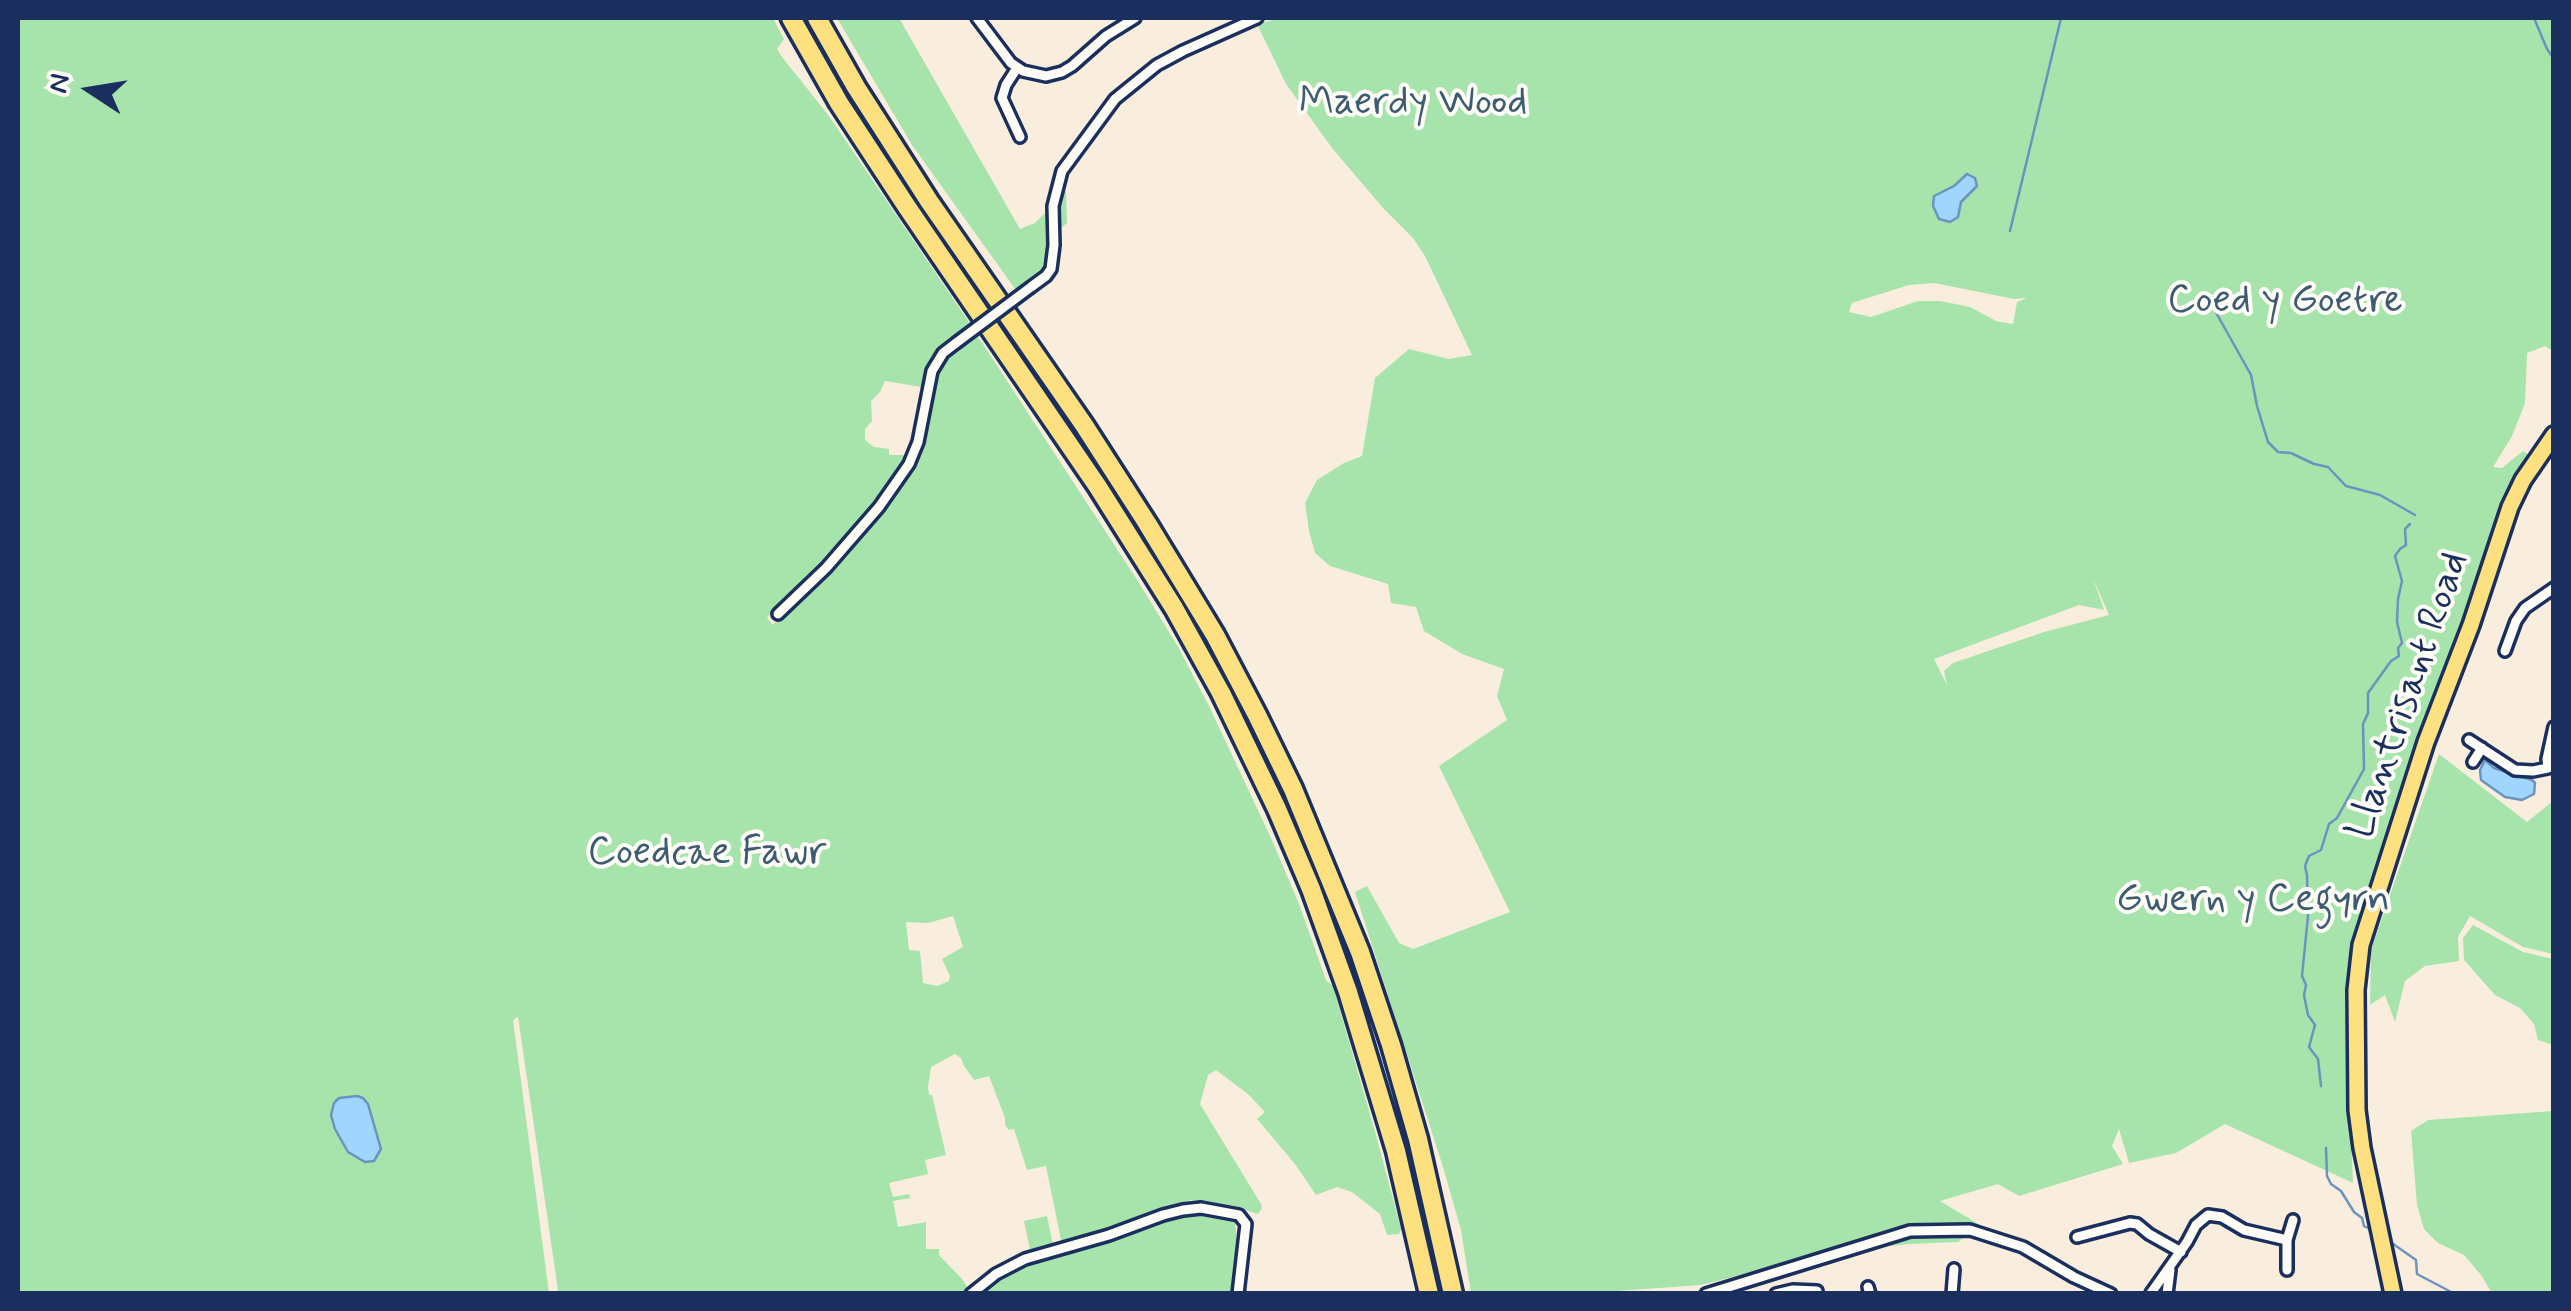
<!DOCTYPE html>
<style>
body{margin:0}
#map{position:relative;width:2571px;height:1311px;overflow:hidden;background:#f9eedd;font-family:Mynerve,sans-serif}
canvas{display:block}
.frame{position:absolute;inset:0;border:20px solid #1b2f5e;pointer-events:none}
.north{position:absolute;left:40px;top:40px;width:100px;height:100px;-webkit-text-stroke:8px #fdfcf7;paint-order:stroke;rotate:282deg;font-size:28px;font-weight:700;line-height:40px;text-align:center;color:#1b2f5e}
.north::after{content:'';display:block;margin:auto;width:35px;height:45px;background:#1b2f5e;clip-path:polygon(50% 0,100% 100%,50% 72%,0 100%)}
</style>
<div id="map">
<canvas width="2571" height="1311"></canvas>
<div class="frame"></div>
<div class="north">N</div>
</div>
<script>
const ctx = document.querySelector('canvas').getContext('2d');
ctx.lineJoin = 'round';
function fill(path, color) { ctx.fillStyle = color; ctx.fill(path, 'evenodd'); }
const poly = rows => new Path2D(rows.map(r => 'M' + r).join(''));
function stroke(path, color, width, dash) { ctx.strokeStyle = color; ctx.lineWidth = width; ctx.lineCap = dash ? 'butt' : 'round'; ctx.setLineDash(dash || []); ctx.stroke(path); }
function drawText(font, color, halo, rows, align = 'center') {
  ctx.font = font + ' Mynerve,sans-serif'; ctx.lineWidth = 8; ctx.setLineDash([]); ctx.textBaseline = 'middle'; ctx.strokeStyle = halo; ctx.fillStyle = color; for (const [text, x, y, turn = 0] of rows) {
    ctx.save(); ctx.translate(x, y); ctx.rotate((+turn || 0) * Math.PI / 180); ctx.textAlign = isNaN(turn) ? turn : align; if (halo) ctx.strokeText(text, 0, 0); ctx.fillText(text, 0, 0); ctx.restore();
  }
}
fill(poly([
 [18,18,773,18,784,39,777,49,782,57,829,116,971,325,964,332,975,332,1136,578,1177,645,1209,706,1271,838,1299,904,1326,980,1333,986,1376,1135,1401,1229,1399,1234,1387,1235,1380,1214,1352,1192,1337,1187,1316,1195,1295,1164,1257,1119,1265,1112,1248,1094,1216,1070,1208,1075,1200,1104,1261,1204,1262,1208,1258,1214,1233,1206,1191,1200,1064,1244,1061,1240,1046,1166,1027,1170,1014,1129,1009,1130,1005,1125,1005,1118,989,1076,974,1080,964,1066,961,1058,955,1054,931,1067,928,1087,929,1095,932,1095,946,1155,925,1160,928,1174,889,1183,893,1197,909,1194,910,1198,893,1201,898,1227,926,1222,926,1249,939,1249,939,1255,963,1280,967,1287,965,1293,555,1293,558,1290,518,1017,513,1020,549,1293,18,1293],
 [885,381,928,388,914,455,889,455,889,449,874,447,865,440,865,429,872,421,871,401,880,392],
 [822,564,830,572,773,625,767,618,774,609],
 [953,916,963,947,942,959,950,976,949,981,937,986,923,983,920,951,909,950,906,922,928,923],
 [837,18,899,18,1020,229,1035,223,1047,211,1055,192,1066,191,1067,223,1057,231,1041,279,1018,293,912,145],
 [1281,18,2553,18,2553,351,2545,346,2527,353,2525,403,2512,436,2493,467,2502,468,2523,451,2530,456,2499,516,2361,937,2352,959,2345,993,2353,1183,2225,1124,2176,1153,2129,1163,2119,1129,2112,1146,2123,1164,2019,1196,1998,1184,1940,1201,1980,1225,1958,1242,1909,1244,1822,1254,1701,1285,1588,1293,1471,1293,1461,1230,1443,1167,1355,892,1367,886,1399,943,1413,949,1510,912,1439,766,1507,720,1497,696,1504,669,1462,654,1424,631,1416,607,1391,603,1388,584,1330,566,1315,553,1309,531,1305,503,1317,480,1344,463,1362,456,1375,378,1409,349,1449,359,1472,355,1425,256,1413,238,1383,208,1332,148,1286,84,1257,24],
 [1934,283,2014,299,2027,298,2017,302,2013,324,1996,321,1970,307,1940,301,1918,301,1871,317,1849,312,1852,303,1909,285],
 [2093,578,2109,615,2044,632,1953,663,1944,671,1947,685,1934,659,2079,605,2104,610],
 [2439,754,2527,822,2553,801,2553,954,2523,947,2470,916,2458,937,2459,961,2425,966,2405,981,2395,1022,2385,995,2370,1005,2371,950],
 [2473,925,2523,952,2553,959,2553,1045,2538,1040,2534,1024,2520,1008,2495,995,2464,960,2463,938],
 [2553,1111,2553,1293,2492,1293,2481,1275,2464,1255,2438,1243,2424,1229,2417,1205,2411,1131,2428,1120],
 [1200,1213,1217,1215,1235,1221,1238,1256,1238,1293,979,1294,999,1279,1039,1261,1168,1218],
 [1047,1216,1053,1245,1030,1250,1024,1221]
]), '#a6e4ab');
const water = poly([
 [1967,174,1975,178,1977,186,1961,202,1958,217,1950,222,1939,219,1933,206,1934,196,1954,186,1967,174],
 [2485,760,2494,768,2532,780,2535,783,2534,794,2522,800,2505,797,2481,780,2480,770,2485,760],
 [357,1096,363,1098,368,1104,381,1149,374,1161,365,1162,348,1152,335,1129,331,1115,334,1103,339,1098,357,1096]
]);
fill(water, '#a0d5fe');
stroke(water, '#6b93be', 2.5);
stroke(poly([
 [2534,18,2547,49,2554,59],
 [2010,231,2061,18],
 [2214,309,2251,375,2257,406,2268,442,2278,452,2291,453,2314,464,2328,467,2346,486,2380,495,2415,515],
 [2321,1086,2318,1059,2309,1047,2315,1025,2308,1015,2304,995,2306,985,2302,976,2308,916,2307,875,2305,866,2309,856,2321,850,2329,824,2337,818,2364,769,2363,724,2368,713,2368,693,2391,661,2399,656,2398,648,2402,643,2397,622,2398,599,2402,581,2395,556,2400,549,2406,545,2405,529,2410,524],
 [2326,1148,2327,1176,2331,1184,2341,1191,2354,1212,2362,1218,2364,1226,2374,1231],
 [2389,1241,2416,1260,2417,1274,2455,1294]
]), '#6b93be', 2.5);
const minor = poly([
 [977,18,1011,63,1023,71,1046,76,1062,72,1072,66,1106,36,1135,18],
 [1017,68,1006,85,1002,98,1020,137],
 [1031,287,1046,276,1051,269,1054,245,1053,206,1062,171,1115,99,1157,65,1183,51,1257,18],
 [778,614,826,568,879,507,909,464,918,442,932,371,943,353,956,343],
 [2505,651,2516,621,2525,608,2554,588],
 [2469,740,2515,770,2533,771,2548,768,2547,759,2554,727],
 [2473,762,2482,748],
 [2077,1237,2130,1223,2137,1224,2149,1234,2181,1252],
 [2287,1270,2287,1240,2293,1220],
 [1868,1287,1870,1294],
 [2151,1293,2187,1242,2196,1225,2208,1215,2222,1217,2244,1230,2287,1240],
 [971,1294,996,1274,1025,1259,1109,1235,1163,1215,1183,1210,1201,1208,1239,1215,1246,1224,1238,1294],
 [1706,1294,1910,1231,1970,1230,2023,1247,2074,1277,2111,1294],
 [1776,1294,1793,1290,1817,1291],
 [1952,1294,1954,1269],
 [2167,1294,2170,1270]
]);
const primary = poly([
 [2393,1294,2362,1148,2357,1110,2356,990,2361,945,2426,742,2471,625,2510,507,2523,480,2554,435]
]);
const motorway = poly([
 [791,18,839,103,907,207,1098,487,1174,608,1221,693,1277,809,1311,889,1348,992,1396,1151,1429,1294],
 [817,18,856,87,929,201,1084,425,1147,523,1215,635,1257,715,1293,789,1360,952,1391,1045,1418,1139,1453,1294]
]);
stroke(minor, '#1b2f5e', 16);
stroke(primary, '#1b2f5e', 22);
stroke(motorway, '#1b2f5e', 25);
stroke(minor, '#fdfcf7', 9);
stroke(primary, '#fde080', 15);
stroke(motorway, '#fde080', 18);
const minorBridge = poly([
 [956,343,1031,287]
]);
stroke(minorBridge, '#1b2f5e', 16, []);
stroke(minorBridge, '#fdfcf7', 9);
drawText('40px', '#3e5c71', '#fdfcf7', [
 ["Maerdy Wood",1413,105],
 ["Coed y Goetre",2285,303],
 ["Coedcae Fawr",707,855],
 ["Gwern y Cegyrn",2253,902]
]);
drawText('40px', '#1b2f5e', '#fdfcf7', [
 ["Llantrisant Road",2410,696,-71]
]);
</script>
